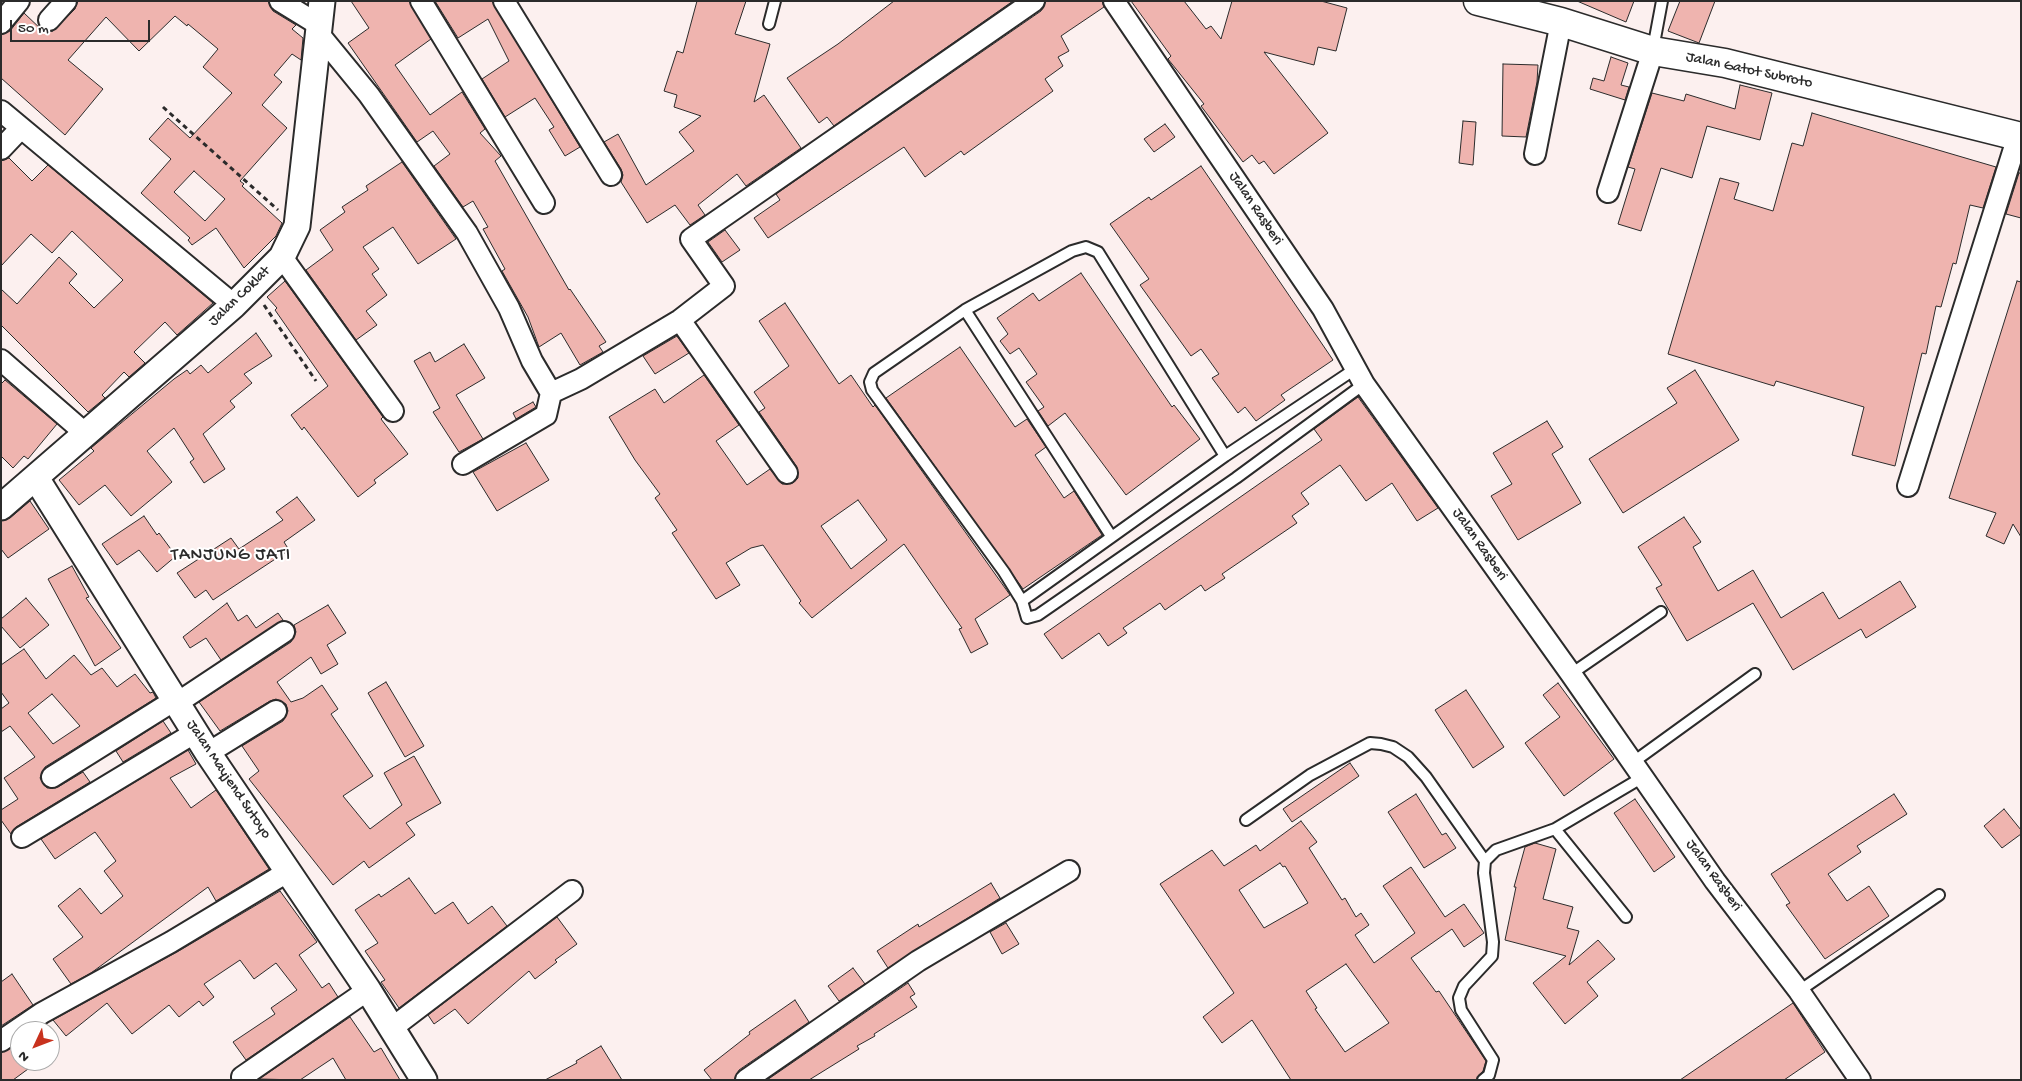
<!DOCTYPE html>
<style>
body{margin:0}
#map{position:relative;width:2022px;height:1081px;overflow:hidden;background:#fcf0ef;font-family:"Gochi Hand",sans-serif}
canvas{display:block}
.frame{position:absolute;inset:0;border:2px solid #2b2b2b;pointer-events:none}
.north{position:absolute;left:10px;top:1021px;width:50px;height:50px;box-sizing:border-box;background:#fff;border:1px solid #aaa;border-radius:50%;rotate:227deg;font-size:14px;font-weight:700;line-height:20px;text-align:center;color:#2b2b2b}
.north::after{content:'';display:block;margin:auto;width:18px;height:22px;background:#c8321e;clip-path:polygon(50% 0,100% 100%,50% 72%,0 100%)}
.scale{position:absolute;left:10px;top:20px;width:140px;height:22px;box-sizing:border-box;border:2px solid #2b2b2b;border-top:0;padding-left:6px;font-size:15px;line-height:18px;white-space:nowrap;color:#2b2b2b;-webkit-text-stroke:4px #fff;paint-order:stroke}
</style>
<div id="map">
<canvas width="2022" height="1081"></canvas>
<div class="frame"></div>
<div class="north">N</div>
<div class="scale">50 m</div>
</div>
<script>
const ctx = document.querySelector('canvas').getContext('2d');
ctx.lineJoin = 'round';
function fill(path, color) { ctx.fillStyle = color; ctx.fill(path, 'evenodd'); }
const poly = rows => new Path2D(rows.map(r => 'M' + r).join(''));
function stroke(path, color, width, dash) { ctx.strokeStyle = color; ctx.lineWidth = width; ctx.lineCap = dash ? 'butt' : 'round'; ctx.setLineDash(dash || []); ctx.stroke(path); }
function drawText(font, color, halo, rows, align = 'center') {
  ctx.font = font + ' "Gochi Hand",sans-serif'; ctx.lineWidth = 4; ctx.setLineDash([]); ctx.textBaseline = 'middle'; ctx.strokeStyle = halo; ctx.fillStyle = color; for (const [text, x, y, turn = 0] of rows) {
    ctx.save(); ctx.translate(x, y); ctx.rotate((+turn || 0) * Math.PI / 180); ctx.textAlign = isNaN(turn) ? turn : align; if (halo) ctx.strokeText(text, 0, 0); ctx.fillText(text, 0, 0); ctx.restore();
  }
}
const building = poly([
 [78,1,268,1,273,11,296,25,292,29,303,38,301,60,292,54,274,75,282,82,262,105,287,128,240,181,244,184,242,186,282,223,276,236,244,268,216,228,192,245,188,240,190,238,141,193,171,159,149,139,168,118,190,138,232,93,203,67,218,49,188,24,187,26,175,16,139,51,106,17,68,60,103,89,65,135,1,78,1,35,10,31,24,13,44,32,53,31,75,9,78,1],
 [194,171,225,199,205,221,174,192,194,171],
 [351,1,409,1,431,39,395,65,430,115,462,92,485,129,480,133,501,156,495,161,539,238,569,290,570,289,606,342,599,346,603,352,580,365,561,333,539,347,528,317,502,271,505,269,483,229,488,227,473,201,463,207,434,166,450,154,433,131,417,142,348,43,369,28,351,1],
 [435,1,492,1,580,147,565,156,549,130,554,127,535,98,505,117,482,79,509,61,488,19,458,38,435,1],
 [697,1,746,1,735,34,770,44,754,102,764,95,801,148,746,186,737,174,698,205,705,215,690,225,675,205,647,223,621,182,623,175,621,169,604,142,618,134,646,185,694,151,679,132,701,116,674,107,677,95,664,91,677,51,683,53,697,1],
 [894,1,1013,1,834,126,827,117,819,123,787,78,838,44,894,1],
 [1046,1,1102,1,1104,7,1061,36,1069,51,1058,57,1063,66,1045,79,1053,91,964,155,961,151,925,177,904,147,768,238,754,218,780,200,776,194,1041,11,1046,1],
 [1131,1,1184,1,1206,29,1211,26,1221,39,1232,1,1321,1,1347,8,1336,51,1318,47,1314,65,1264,52,1328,133,1274,174,1264,161,1259,164,1252,155,1243,162,1201,106,1204,104,1168,59,1171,56,1131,1],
 [1577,1,1634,1,1626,22,1577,1],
 [1680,1,1715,1,1699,43,1668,31,1680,1],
 [1611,57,1628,63,1621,85,1629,87,1625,100,1590,89,1593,78,1604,81,1611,57],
 [1503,64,1538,65,1537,82,1526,137,1502,136,1503,64],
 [1740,85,1772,93,1760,140,1707,126,1692,178,1661,168,1641,231,1618,224,1635,169,1628,167,1652,93,1684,101,1686,94,1735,109,1740,85],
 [1812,113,1996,167,1983,208,1970,205,1956,264,1953,263,1941,307,1936,306,1926,354,1922,353,1895,466,1852,455,1864,407,1776,381,1774,386,1668,354,1720,178,1739,183,1734,199,1773,211,1792,143,1803,146,1812,113],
 [1463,121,1476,122,1473,165,1459,163,1463,121],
 [1165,124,1175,137,1154,152,1144,139,1165,124],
 [9,158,32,181,48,165,213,303,177,335,165,322,134,352,145,363,129,377,124,372,102,395,105,398,88,412,1,325,1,289,17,304,59,257,77,274,69,283,94,308,123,280,72,231,52,253,31,234,1,266,1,161,9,158],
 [402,162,456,239,418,264,393,227,363,247,379,269,372,274,387,295,366,311,377,325,356,340,306,270,333,250,320,230,345,212,342,207,368,190,366,186,402,162],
 [1201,166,1333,360,1281,395,1285,400,1256,421,1245,407,1238,413,1212,378,1219,374,1201,349,1191,356,1140,285,1149,279,1110,224,1149,197,1151,200,1201,166],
 [2019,173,2021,173,2021,218,2006,214,2019,173],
 [725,230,740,250,722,262,708,242,725,230],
 [1081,273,1172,407,1174,405,1200,439,1126,495,1065,413,1048,426,1038,411,1044,407,1026,382,1037,374,1019,348,1010,354,1000,341,1008,334,997,318,1033,293,1039,301,1081,273],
 [285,281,383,417,381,419,408,454,374,480,376,483,358,497,304,427,302,430,291,415,328,386,275,310,277,308,267,297,285,281],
 [2017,281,2021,282,2021,537,2013,524,2004,544,1986,536,1996,513,1949,498,2017,281],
 [785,303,839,384,851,375,873,407,875,405,1010,595,975,619,988,644,971,653,959,629,962,628,904,544,812,618,799,603,801,601,763,545,751,548,726,563,740,585,716,599,672,533,677,530,655,498,660,494,635,460,609,417,655,389,664,403,704,375,739,425,716,441,747,485,770,469,782,484,793,483,798,478,797,467,759,412,765,408,754,392,789,366,759,321,785,303],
 [858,500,887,540,851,569,821,526,858,500],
 [256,333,272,356,244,374,252,383,230,401,235,407,203,434,225,469,204,483,190,462,194,459,174,428,147,451,172,482,131,516,105,485,79,505,59,480,94,451,91,448,174,379,187,370,190,374,201,365,208,373,256,333],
 [677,336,689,353,655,374,643,356,677,336],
 [464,344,485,378,456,395,483,439,459,452,433,412,440,408,414,361,430,352,435,362,464,344],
 [960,347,1015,427,1027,419,1046,447,1035,455,1064,498,1074,491,1102,535,1023,589,886,398,960,347],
 [1695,370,1739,440,1623,513,1589,459,1677,403,1667,388,1695,370],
 [5,380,57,424,28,459,24,456,13,468,1,456,1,384,5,380],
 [1358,397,1438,508,1417,521,1392,483,1366,501,1340,465,1301,493,1309,504,1292,516,1297,523,1222,574,1225,578,1205,591,1201,585,1165,610,1160,603,1123,628,1127,633,1108,646,1099,633,1062,659,1044,634,1322,440,1314,429,1358,397],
 [533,402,536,407,516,419,513,413,533,402],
 [1547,421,1563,447,1552,454,1581,503,1518,540,1491,496,1512,484,1493,453,1547,421],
 [526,443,549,480,497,511,473,472,526,443],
 [297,497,315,520,284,542,289,550,213,600,206,590,195,598,177,573,231,538,239,549,283,520,276,512,297,497],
 [30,501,49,529,8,558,1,549,1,521,10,518,30,501],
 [144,516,157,535,159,533,176,556,157,572,139,550,117,565,102,544,144,516],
 [1684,517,1701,542,1693,547,1718,591,1753,570,1781,618,1823,592,1839,619,1900,581,1916,607,1866,638,1861,629,1793,670,1753,603,1687,641,1656,588,1662,585,1638,547,1684,517],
 [72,566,89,597,86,598,121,648,95,666,48,579,72,566],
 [26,598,49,625,20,648,1,626,1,619,26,598],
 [227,603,238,621,247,615,256,628,278,613,283,620,221,660,206,638,190,648,183,637,227,603],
 [328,605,346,633,327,645,338,664,321,674,311,657,277,682,291,702,303,698,322,685,338,709,331,714,373,776,343,796,370,829,402,805,384,773,414,756,441,803,406,823,415,835,369,868,364,861,333,885,249,779,259,771,242,746,283,721,288,711,286,704,276,699,270,701,220,731,199,702,291,642,296,632,294,625,328,605],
 [24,649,46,679,74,655,91,675,102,668,117,687,135,674,150,693,153,692,156,698,45,767,40,778,47,788,58,787,83,772,90,782,16,827,11,834,1,820,1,810,18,799,4,778,35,757,10,726,1,732,1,709,9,703,1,692,1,665,24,649],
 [52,694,80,726,53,744,28,713,52,694],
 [386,682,424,746,405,757,368,693,386,682],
 [1558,683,1614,759,1564,796,1525,743,1560,717,1543,695,1558,683],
 [1466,690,1504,747,1473,768,1435,710,1466,690],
 [163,721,171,733,123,762,116,751,163,721],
 [188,750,196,764,170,778,191,808,216,790,269,869,216,901,208,887,91,973,71,984,53,959,83,937,58,906,80,888,101,914,123,896,104,871,116,861,95,832,55,859,41,839,188,750],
 [1350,763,1359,776,1292,822,1283,809,1350,763],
 [1416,794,1442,835,1446,833,1456,848,1424,868,1388,812,1416,794],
 [1894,794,1907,814,1857,846,1861,852,1828,874,1847,901,1869,886,1889,916,1825,959,1786,905,1790,903,1771,874,1894,794],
 [1635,799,1675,857,1654,872,1614,813,1635,799],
 [2004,809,2021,830,2021,834,2002,848,1984,826,2004,809],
 [1301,821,1317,842,1309,848,1342,900,1345,898,1356,917,1361,913,1369,925,1355,935,1374,963,1415,933,1383,886,1411,867,1445,917,1464,904,1484,933,1464,947,1452,929,1411,958,1436,992,1439,991,1486,1061,1483,1071,1476,1080,1291,1080,1252,1020,1222,1043,1203,1017,1234,993,1160,884,1212,850,1224,866,1256,845,1260,851,1301,821],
 [1280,863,1283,867,1285,866,1308,903,1264,928,1239,890,1280,863],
 [1346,964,1389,1023,1345,1052,1315,1009,1317,1008,1306,991,1346,964],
 [1535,843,1556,849,1543,899,1573,907,1567,928,1579,931,1569,965,1598,940,1615,959,1587,982,1598,996,1565,1024,1533,983,1566,956,1505,940,1516,887,1514,887,1525,847,1535,843],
 [409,878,435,914,453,902,468,924,492,906,507,926,399,1008,381,982,385,980,365,951,378,943,355,910,379,894,381,897,409,878],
 [991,883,1000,898,888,968,877,951,918,924,919,927,991,883],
 [280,891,317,942,299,955,322,988,329,983,338,997,246,1060,233,1042,275,1014,271,1008,297,990,276,963,254,979,240,960,204,984,214,997,203,1006,199,1001,179,1017,169,1005,132,1034,107,1003,66,1036,53,1020,177,952,280,891],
 [557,917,577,944,555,960,557,962,535,979,529,971,468,1024,455,1009,434,1024,428,1015,557,917],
 [1006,923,1019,944,1002,954,990,932,1006,923],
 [853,968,865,984,839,1001,828,986,853,968],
 [12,974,33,1005,1,1026,1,982,12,974],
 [908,983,915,994,910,997,917,1007,874,1034,875,1036,857,1046,859,1049,809,1080,767,1080,908,983],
 [795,1000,809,1022,739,1070,734,1080,712,1080,704,1070,750,1034,749,1032,795,1000],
 [1793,1003,1825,1052,1784,1080,1680,1080,1793,1003],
 [350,1017,374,1052,381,1048,400,1080,346,1080,333,1058,300,1080,259,1079,350,1017],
 [20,1042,20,1061,39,1061,13,1080,1,1080,1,1053,20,1042],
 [601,1046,622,1080,545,1080,577,1063,576,1061,601,1046]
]);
fill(building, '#efb4af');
stroke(building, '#2b2b2b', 1);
const service = poly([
 [769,24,775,1],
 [1653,49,1662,1],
 [965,310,1111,536],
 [1225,456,1098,252,1086,247,1072,251,965,310,874,373,870,382,872,390,1004,572,1022,601,1027,618,1038,615,1236,478,1364,384],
 [1022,601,1225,456,1355,369],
 [1571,674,1661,612],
 [1632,763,1755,674],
 [1246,820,1310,775,1370,743,1381,744,1393,747,1408,757,1426,777,1485,861],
 [1555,829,1626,917],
 [1799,991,1939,895],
 [1483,1080,1489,1075,1493,1060,1461,1010,1459,998,1464,986,1492,956,1493,942,1484,873,1485,861,1496,850,1555,829,1643,777]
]);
const minor = poly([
 [280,1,319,25],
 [421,1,544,203],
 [504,1,611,175],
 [1114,1,1323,309,1364,384,1571,674,1715,881,1799,991,1860,1080],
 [49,20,66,1],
 [1,23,19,1],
 [319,34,369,95,467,233,509,308,532,361,551,393,546,415,463,464],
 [1,111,234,305],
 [1,149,21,128],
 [1535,154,1561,22],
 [1608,192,1653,51],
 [282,257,393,411],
 [680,320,787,473],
 [1,360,86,434],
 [551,393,581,379,680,320,724,286,691,239,1034,1],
 [1908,486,2018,136],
 [177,703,284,632],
 [208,753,276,711],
 [52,777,175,700],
 [22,837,196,732],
 [392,1028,572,891],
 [1,1041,42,1013,171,942,289,871],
 [242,1077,368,990],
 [746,1080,918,961,1069,871]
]);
const tertiary = poly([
 [36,478,208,753,368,990,424,1080],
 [1,507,234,305,282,257,297,226,322,1]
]);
const secondary = poly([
 [1478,1,1561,22,1653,51,1725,63,2021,137]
]);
stroke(service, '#2b2b2b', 14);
stroke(minor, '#2b2b2b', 24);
stroke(tertiary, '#2b2b2b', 29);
stroke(secondary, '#2b2b2b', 31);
stroke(poly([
 [163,107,278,210],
 [264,305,316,381]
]), '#2b2b2b', 3, [5, 4]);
stroke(service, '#fff', 10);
stroke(minor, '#fff', 20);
stroke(tertiary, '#fff', 25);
stroke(secondary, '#fff', 28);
drawText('15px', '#2b2b2b', '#fff', [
 ["Jalan Gatot Subroto",1749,71,12],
 ["Jalan Rasberi",1255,209,56],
 ["Jalan Coklat",240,297,-44],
 ["Jalan Rasberi",1479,545,55],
 ["Jalan Mayjend Sutoyo",228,780,56],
 ["Jalan Rasberi",1713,876,54]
]);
ctx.letterSpacing = '1px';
drawText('18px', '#2b2b2b', '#fff', [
 ["TANJUNG JATI",231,556]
]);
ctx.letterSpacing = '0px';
</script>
